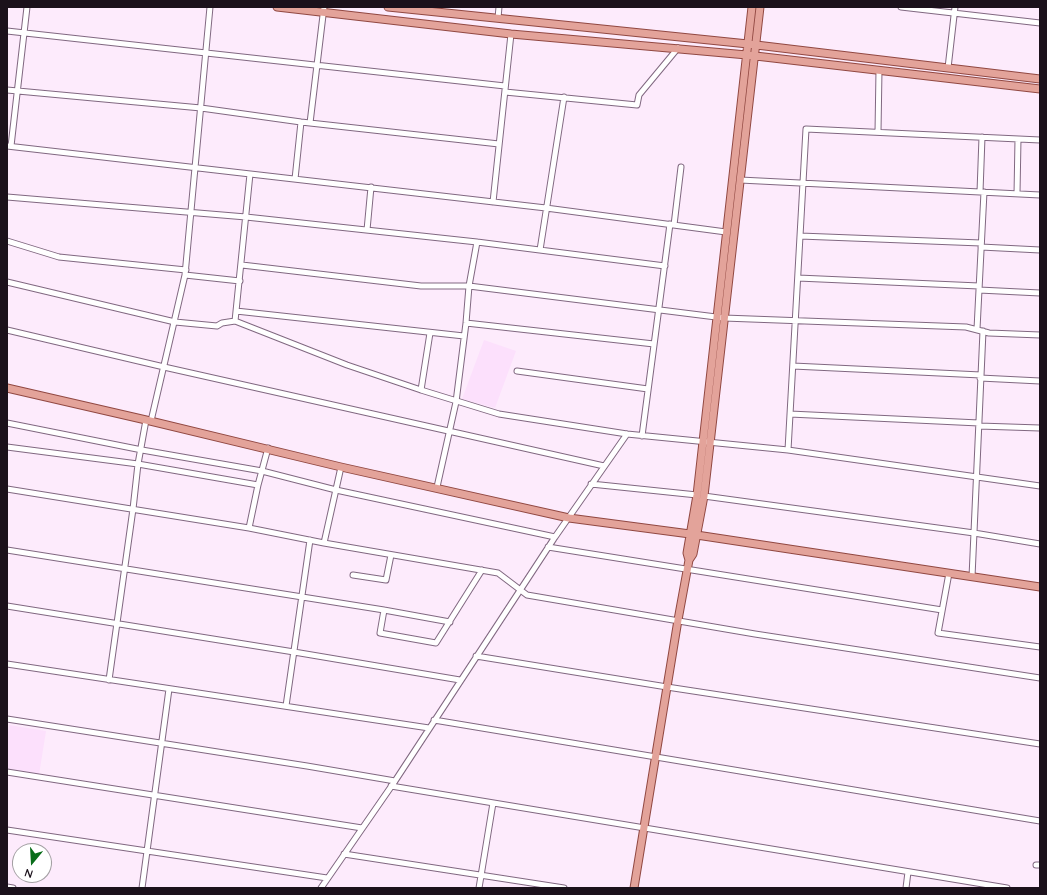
<!DOCTYPE html>
<style>
body{margin:0}
#map{position:relative;width:1047px;height:895px;overflow:hidden;background:#fdebfc;font-family:Quicksand,sans-serif}
canvas{display:block}
.frame{position:absolute;inset:0;border:8px solid #1b111b;pointer-events:none}
.north{position:absolute;left:12px;top:843px;width:40px;height:40px;box-sizing:border-box;background:#fff;border:1px solid #a4a0a4;border-radius:50%;rotate:198deg;font-size:11px;font-weight:700;line-height:16px;text-align:center;color:#1b111b}
.north::after{content:'';display:block;margin:auto;width:14px;height:18px;background:#096d1a;clip-path:polygon(50% 0,100% 100%,50% 72%,0 100%)}
</style>
<div id="map">
<canvas width="1047" height="895"></canvas>
<div class="frame"></div>
<div class="north">N</div>
</div>
<script>
const ctx = document.querySelector('canvas').getContext('2d');
ctx.lineJoin = 'round';
function fill(path, color) { ctx.fillStyle = color; ctx.fill(path, 'evenodd'); }
const poly = rows => new Path2D(rows.map(r => 'M' + r).join(''));
function stroke(path, color, width, dash) { ctx.strokeStyle = color; ctx.lineWidth = width; ctx.lineCap = dash ? 'butt' : 'round'; ctx.setLineDash(dash || []); ctx.stroke(path); }
fill(poly([
 [484,340,516,351,495,408,462,399],
 [9,725,46,731,39,775,7,770,7,739]
]), '#fce0fc');
const minor = poly([
 [901,7,1040,23],
 [498,18,499,7],
 [7,31,505,86],
 [948,68,955,7],
 [7,90,201,108,301,122,499,144],
 [505,92,637,105,639,95,678,48],
 [310,123,324,7],
 [878,132,879,70],
 [7,146,546,208,726,232],
 [11,146,27,7],
 [295,179,301,122],
 [740,180,1040,195],
 [980,192,982,137],
 [1017,194,1018,139],
 [7,197,246,217,477,242,665,266],
 [493,202,511,34],
 [674,225,681,167],
 [367,230,371,187],
 [800,236,981,243],
 [7,241,59,257,186,270],
 [981,247,1040,250],
 [540,250,564,97],
 [242,265,421,286,469,286,724,318,966,327,989,333,1040,335],
 [185,275,240,281],
 [798,278,979,286],
 [7,282,175,322,217,326,222,323,235,321,347,365,421,390,499,414,627,434,788,450,1040,486],
 [979,290,1040,293],
 [236,311,464,336],
 [235,321,250,174],
 [466,323,654,344],
 [977,329,984,192],
 [7,330,164,367,604,466],
 [793,366,981,375],
 [517,371,648,389],
 [980,378,1040,381],
 [421,390,430,333],
 [790,414,979,423],
 [151,421,185,275,210,7],
 [7,423,142,450,262,471,336,490,555,537],
 [979,426,1040,428],
 [642,436,670,224],
 [7,447,138,464,258,485],
 [788,450,806,129,1040,140],
 [591,484,697,495],
 [437,487,456,402,466,323,469,286,477,242],
 [7,489,249,528,324,543,498,573,527,595,755,634,1040,678],
 [704,496,974,533,1040,544],
 [249,528,258,485,268,448],
 [324,543,341,467],
 [548,547,942,610],
 [7,550,384,610,450,622],
 [949,573,938,633,1040,647],
 [353,575,386,580,391,555],
 [972,577,983,331],
 [7,606,294,652,460,680],
 [384,610,380,633,436,643,482,570],
 [476,656,667,687,1040,744],
 [7,664,429,728],
 [109,680,133,509,138,464,146,420],
 [286,706,310,540],
 [7,719,307,766,395,781],
 [434,720,1040,821],
 [7,772,362,828],
 [391,786,1007,888],
 [7,830,327,878],
 [344,854,564,888],
 [1036,865,1040,865],
 [7,887,13,888],
 [142,888,169,689],
 [321,888,395,781,555,537,627,434],
 [479,888,493,803],
 [906,888,908,872]
]);
const major = poly([
 [277,7,511,34,747,55,1040,89],
 [388,7,748,44,1040,79],
 [7,388,146,420,341,467,569,518,690,534,1040,587],
 [689,560,687,553,697,495,752,7],
 [634,888,678,620,689,560,693,554,704,496,760,7]
]);
stroke(minor, '#816881', 7);
stroke(major, '#914842', 9);
stroke(minor, '#fff', 5);
stroke(major, '#e3a39a', 7);
</script>
